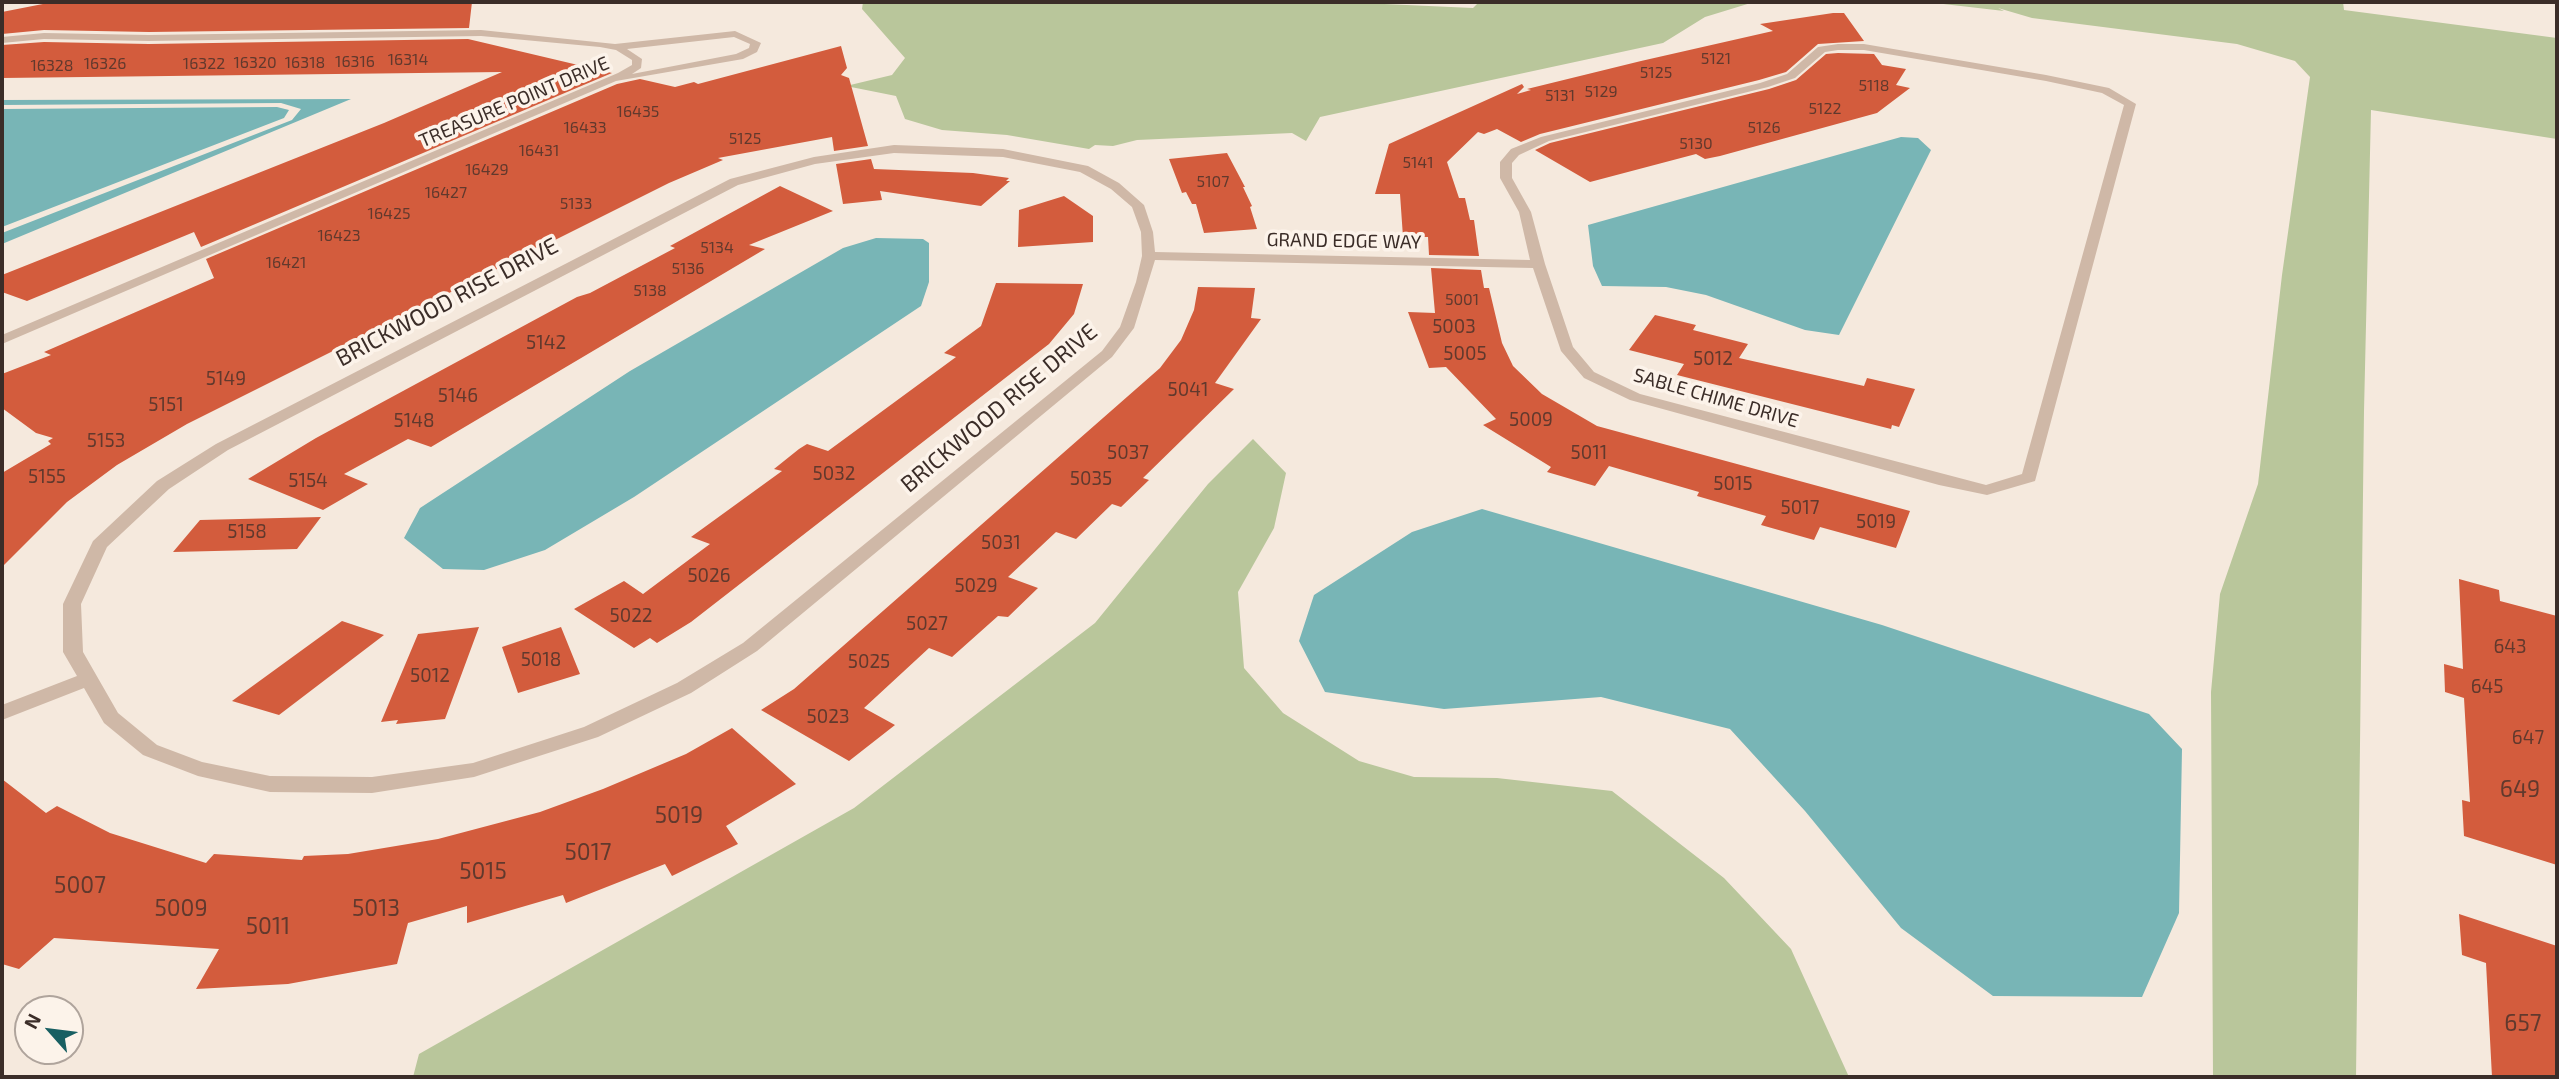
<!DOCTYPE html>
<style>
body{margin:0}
#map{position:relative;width:2559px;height:1079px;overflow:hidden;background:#f5e9dd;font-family:"Exo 2",sans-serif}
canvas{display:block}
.frame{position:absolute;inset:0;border:4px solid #3b2d28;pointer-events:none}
.north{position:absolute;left:14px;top:995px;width:70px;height:70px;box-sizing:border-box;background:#fcf3ea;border:2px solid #afa49c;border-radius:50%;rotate:298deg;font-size:19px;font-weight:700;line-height:28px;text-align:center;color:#3b2d28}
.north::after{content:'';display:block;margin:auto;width:24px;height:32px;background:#185f62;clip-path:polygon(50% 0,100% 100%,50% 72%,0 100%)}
</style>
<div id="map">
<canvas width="2559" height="1079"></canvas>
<div class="frame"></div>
<div class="north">N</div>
</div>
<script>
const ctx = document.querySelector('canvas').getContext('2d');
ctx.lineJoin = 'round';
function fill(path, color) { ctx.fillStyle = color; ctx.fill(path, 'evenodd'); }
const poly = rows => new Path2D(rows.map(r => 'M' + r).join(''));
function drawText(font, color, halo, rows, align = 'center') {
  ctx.font = font + ' "Exo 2",sans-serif'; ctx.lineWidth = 7; ctx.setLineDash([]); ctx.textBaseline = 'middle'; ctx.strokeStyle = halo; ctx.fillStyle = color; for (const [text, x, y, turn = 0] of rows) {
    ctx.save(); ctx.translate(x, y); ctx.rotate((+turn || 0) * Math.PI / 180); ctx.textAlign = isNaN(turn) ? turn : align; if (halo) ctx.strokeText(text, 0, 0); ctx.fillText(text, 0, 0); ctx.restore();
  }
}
fill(poly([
 [863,2,1340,2,1473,8,1479,2,1754,2,1705,17,1663,43,1320,117,1306,141,1292,133,1137,140,1113,146,1095,145,1089,149,1007,135,942,130,905,119,896,96,846,86,892,75,905,58,862,9],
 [1926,2,2343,2,2344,10,2557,38,2557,139,2371,110,2364,411,2356,1077,2213,1077,2211,692,2220,594,2258,484,2282,275,2310,77,2295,61,2237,44,2032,18,1998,8,2004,11],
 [1253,439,1286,473,1274,528,1238,592,1244,668,1283,713,1359,761,1414,777,1497,778,1612,791,1724,878,1791,949,1849,1077,413,1077,419,1054,854,808,1095,623,1208,484]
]), '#b9c69b');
fill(poly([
 [351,99,2,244,2,233,292,120,301,109,281,103,2,105,2,100],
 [277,107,289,110,284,118,2,227,2,109],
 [1901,137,1918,138,1931,150,1839,335,1805,330,1706,295,1666,287,1602,286,1593,266,1588,225],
 [876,238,923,239,929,243,929,282,921,306,634,497,545,550,484,570,443,569,404,538,420,508,630,371,843,248],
 [1482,509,1882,625,2149,714,2182,749,2179,913,2142,997,1993,996,1901,928,1805,811,1730,729,1601,697,1444,709,1325,692,1299,641,1314,595,1412,532]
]), '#78b5b6');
fill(poly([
 [53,2,472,2,469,28,149,32,44,30,2,34,2,12],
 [1833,13,1844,13,1864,41,1818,44,1786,72,1759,80,1540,134,1521,142,1497,129,1484,134,1478,132,1447,162,1459,198,1465,198,1470,220,1474,220,1479,256,1429,255,1428,237,1403,237,1400,194,1375,194,1389,144,1522,84,1524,87,1517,94,1531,90,1527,89,1641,61,1773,31,1760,24],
 [468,39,612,73,201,247,194,232,27,301,2,292,2,275,384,123,502,72,2,78,2,45,44,42,149,44],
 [841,46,847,68,841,75,849,78,868,146,834,151,832,137,718,158,723,160,669,183,187,424,117,465,67,502,2,567,2,473,51,444,48,441,53,438,36,433,2,408,2,374,51,355,44,352,214,278,206,259,617,84,640,79,675,87,694,82,698,84],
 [1838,53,1874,54,1882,65,1906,69,1896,85,1910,88,1877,113,1720,156,1705,159,1696,154,1590,182,1535,150,1550,143,1769,89,1796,80,1826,54],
 [1227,153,1245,187,1243,187,1252,206,1250,207,1257,229,1204,233,1196,204,1192,204,1186,192,1182,193,1169,159],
 [871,159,874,169,973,173,1009,178,1006,181,1010,181,981,206,880,191,882,200,843,204,836,164],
 [780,186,833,211,749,245,765,249,431,447,408,439,344,474,368,484,323,510,248,479,316,438,577,297,590,293,675,248,670,246],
 [1064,196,1093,216,1093,242,1018,247,1019,210],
 [1431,268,1481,270,1484,288,1489,288,1502,343,1513,366,1542,394,1597,426,1910,511,1896,548,1820,527,1814,540,1761,525,1766,516,1697,496,1699,492,1609,466,1595,486,1547,472,1551,467,1483,425,1496,419,1446,367,1429,368,1408,312,1435,313],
 [996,283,1083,284,1074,314,1049,344,691,622,657,643,650,638,634,648,574,609,624,581,643,594,710,544,691,537,782,471,774,469,799,449,807,444,828,451,956,357,944,353,981,326],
 [1198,287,1255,288,1251,318,1261,319,1215,383,1234,389,1143,478,1149,480,1121,507,1112,504,1076,539,1056,532,1008,577,1038,588,1008,617,998,616,952,657,929,648,864,708,895,725,849,761,761,710,794,689,1160,368,1181,340,1194,310],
 [1655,315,1696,325,1693,330,1748,344,1739,358,1864,386,1867,378,1915,389,1899,427,1892,425,1891,429,1677,375,1684,364,1629,350],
 [321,517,297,549,173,552,200,520],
 [2459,579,2499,590,2500,601,2557,616,2557,865,2464,836,2462,800,2470,802,2464,698,2445,692,2444,664,2463,669],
 [342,621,384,635,279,715,232,701],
 [479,627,445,719,396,724,398,720,381,722,418,634],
 [561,627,580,674,518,693,502,647],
 [732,728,796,784,726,826,738,844,672,876,665,864,566,903,563,895,467,923,467,906,408,923,397,964,288,984,196,989,219,949,54,938,19,969,2,964,2,779,46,813,57,806,110,833,206,863,214,854,302,860,304,856,348,854,438,839,540,812,603,789,686,754],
 [2459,914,2557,946,2557,1077,2492,1077,2486,963,2462,955]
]), '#d35c3d');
fill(poly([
 [481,30,615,44,735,31,761,43,757,52,743,59,616,81,2,344,2,335,618,73,632,65,632,60,616,50,600,47,481,36,149,41,44,39,2,43,2,37,44,33,149,35,481,30],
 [734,37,750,44,749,48,736,54,632,74,641,68,642,59,627,49,734,37],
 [1838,44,1864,44,2046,75,2109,88,2136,104,2035,481,1987,495,1939,485,1630,400,1584,378,1561,351,1533,268,1155,260,1134,328,1112,357,757,651,691,693,598,737,474,777,372,793,270,792,198,776,143,755,104,723,84,688,2,720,2,705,77,676,63,652,63,604,93,541,157,481,216,444,730,179,814,157,894,145,1003,149,1088,166,1119,183,1144,205,1153,232,1155,252,1530,260,1519,212,1500,178,1500,162,1511,149,1541,137,1760,83,1787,74,1818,47,1838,44],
 [1838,50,1864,50,2046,81,2102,93,2124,105,2022,474,1986,485,1640,394,1594,372,1573,347,1545,264,1531,212,1512,178,1512,163,1519,155,1549,141,1768,87,1795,78,1825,52,1838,50],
 [894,153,1003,157,1080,172,1111,189,1132,207,1141,232,1142,256,1136,282,1120,327,1102,351,743,643,677,683,584,727,473,763,372,777,270,776,202,762,157,745,118,713,83,652,81,604,107,547,169,489,228,450,738,185,815,164,894,153]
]), '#cfb8a7');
drawText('16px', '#61392d', null, [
 ["5121",1716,59],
 ["16314",408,60],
 ["16316",355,62],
 ["16320",255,63],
 ["16318",305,63],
 ["16326",105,64],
 ["16322",204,64],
 ["16328",52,66],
 ["5125",1656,73],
 ["5118",1874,86],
 ["5129",1601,92],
 ["5131",1560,96],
 ["5122",1825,109],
 ["16435",638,112],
 ["16433",585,128],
 ["5126",1764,128],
 ["5125",745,139],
 ["5130",1696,144],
 ["16431",539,151],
 ["5141",1418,163],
 ["16429",487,170],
 ["5107",1213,182],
 ["16427",446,193],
 ["5133",576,204],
 ["16425",389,214],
 ["16423",339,236],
 ["5134",717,248],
 ["16421",286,263],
 ["5136",688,269],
 ["5138",650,291],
 ["5001",1462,300]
]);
drawText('19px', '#3b2d28', '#fcf3ea', [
 ["TREASURE POINT DRIVE",514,102,-23],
 ["GRAND EDGE WAY",1344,241,1],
 ["SABLE CHIME DRIVE",1716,398,16]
]);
drawText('19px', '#61392d', null, [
 ["5003",1454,327],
 ["5142",546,343],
 ["5005",1465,354],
 ["5012",1713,359],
 ["5149",226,379],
 ["5041",1188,390],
 ["5146",458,396],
 ["5151",166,405],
 ["5009",1531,420],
 ["5148",414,421],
 ["5153",106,441],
 ["5037",1128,453],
 ["5011",1589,453],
 ["5032",834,474],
 ["5155",47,477],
 ["5035",1091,479],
 ["5154",308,481],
 ["5015",1733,484],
 ["5017",1800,508],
 ["5019",1876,522],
 ["5158",247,532],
 ["5031",1001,543],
 ["5026",709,576],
 ["5029",976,586],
 ["5022",631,616],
 ["5027",927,624],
 ["643",2510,647],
 ["5018",541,660],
 ["5025",869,662],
 ["5012",430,676],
 ["645",2487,687],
 ["5023",828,717],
 ["647",2528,738]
]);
drawText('23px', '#3b2d28', '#fcf3ea', [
 ["BRICKWOOD RISE DRIVE",447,302,-28],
 ["BRICKWOOD RISE DRIVE",999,408,-40]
]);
drawText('23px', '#61392d', null, [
 ["649",2520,789],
 ["5019",679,815],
 ["5017",588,852],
 ["5015",483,871],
 ["5007",80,885],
 ["5009",181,908],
 ["5013",376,908],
 ["5011",268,926],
 ["657",2523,1023]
]);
</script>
